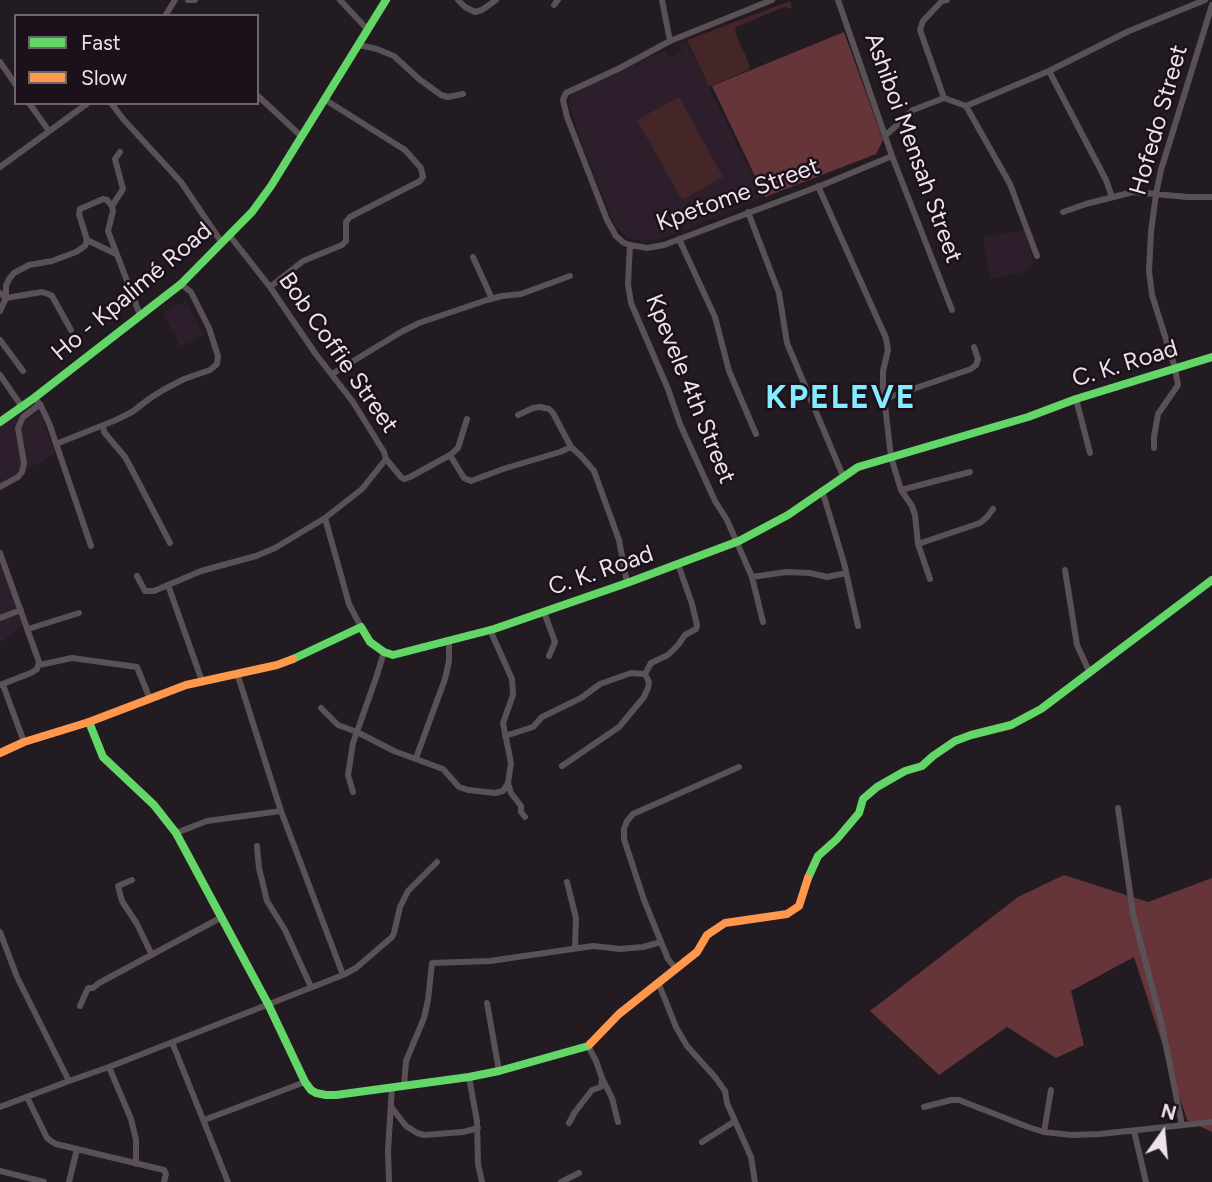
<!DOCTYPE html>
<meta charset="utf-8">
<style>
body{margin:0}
#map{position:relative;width:1212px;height:1182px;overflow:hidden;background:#221c22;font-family:Figtree,sans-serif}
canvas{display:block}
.legend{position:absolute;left:14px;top:14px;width:245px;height:91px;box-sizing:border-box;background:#1c101b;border:2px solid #6f646e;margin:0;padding:9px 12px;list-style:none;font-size:21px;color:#ebe2ea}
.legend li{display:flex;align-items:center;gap:14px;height:35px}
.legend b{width:35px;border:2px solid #6f646e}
.north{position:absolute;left:1128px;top:1098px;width:70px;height:70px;-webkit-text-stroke:5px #1c101b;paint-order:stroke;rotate:15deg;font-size:19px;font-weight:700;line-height:28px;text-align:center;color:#ebe2ea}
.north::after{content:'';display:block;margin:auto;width:24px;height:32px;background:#ebe2ea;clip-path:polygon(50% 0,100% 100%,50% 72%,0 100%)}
</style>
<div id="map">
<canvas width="1212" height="1182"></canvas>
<ul class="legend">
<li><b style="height:9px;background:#63d668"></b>Fast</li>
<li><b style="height:9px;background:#ff974d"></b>Slow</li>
</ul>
<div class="north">N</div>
</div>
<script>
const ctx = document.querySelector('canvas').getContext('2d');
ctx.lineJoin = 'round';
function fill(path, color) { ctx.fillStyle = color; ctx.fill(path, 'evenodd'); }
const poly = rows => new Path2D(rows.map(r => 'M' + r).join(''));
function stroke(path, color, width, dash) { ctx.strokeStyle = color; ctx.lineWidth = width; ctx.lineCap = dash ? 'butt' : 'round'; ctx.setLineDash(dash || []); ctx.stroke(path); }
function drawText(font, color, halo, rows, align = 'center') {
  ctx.font = font + ' Figtree,sans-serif'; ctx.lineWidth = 5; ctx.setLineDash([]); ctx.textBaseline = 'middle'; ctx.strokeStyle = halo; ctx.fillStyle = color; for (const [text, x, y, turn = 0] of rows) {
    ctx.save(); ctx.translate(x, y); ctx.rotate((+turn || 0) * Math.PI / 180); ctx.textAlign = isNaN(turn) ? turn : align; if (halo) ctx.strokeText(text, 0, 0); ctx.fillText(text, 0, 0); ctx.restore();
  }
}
fill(poly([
 [686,42,763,197,682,231,656,240,643,241,627,237,615,226,582,145,569,105,571,96,576,91,665,50,669,58,682,51,680,45],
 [1024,230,1032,255,1033,267,1021,273,990,279,983,237],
 [186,301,204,335,181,347,163,313],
 [35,396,55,454,16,475,0,486,0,423],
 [0,555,22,626,0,643]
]), '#2d1e2c');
fill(poly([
 [790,1,792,9,784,7,736,27,735,32,750,66,748,70,709,87,687,40],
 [679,97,723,177,682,200,637,120]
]), '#452628');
fill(poly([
 [844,32,883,140,876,154,765,197,712,86],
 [1064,875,1148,902,1212,878,1212,1132,1187,1120,1134,957,1071,991,1084,1045,1056,1058,1007,1027,939,1075,870,1011,1018,897]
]), '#663539');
stroke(poly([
 [188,0,195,0],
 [340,0,368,30],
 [458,0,465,7,475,12,482,10,496,0],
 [662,0,670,41],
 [772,0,670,41,620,68,566,93,563,100,567,117,607,220,616,236,624,243,630,245,647,248,664,245,825,184,892,156],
 [838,0,892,156,952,310],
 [554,5,558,0],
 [165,16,175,0],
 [359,45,377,49,394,56,419,79,441,95,448,97,463,94],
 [0,62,16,85],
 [1049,71,1106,180,1112,197],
 [257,95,301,136],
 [944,98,920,30,923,21,942,1,947,0],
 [29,103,49,131],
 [111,103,124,120,181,182,222,243],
 [966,106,1010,184,1037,256],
 [885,136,913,110,944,98,966,106,1049,71,1129,31,1205,0],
 [120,152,115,159,123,189,112,206,113,211,108,231,140,315],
 [0,167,88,103],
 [818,186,886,338,888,350,883,371,883,388,891,457,901,490,912,506,915,515,918,544,930,579],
 [748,212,779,293,787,343,843,476],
 [1063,212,1086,204,1133,192,1188,197,1212,197],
 [230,236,270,287,315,353,353,402,384,452,386,459,362,489,325,518,349,604,361,627],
 [679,239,715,317,729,371,756,434],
 [87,240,116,254],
 [630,245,628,284,631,303,668,389,680,424,715,501,727,520,752,577,786,572,810,573,827,577,846,573],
 [473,257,492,299],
 [270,287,303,261,342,245,346,241,346,222,350,217,420,181,423,177,421,168,405,150,324,99],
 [0,293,6,298,42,292,48,294,52,296,71,330],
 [0,311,6,298,6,286,9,279,14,273,29,265,52,261,76,252,85,246,87,240,79,214,80,209,103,199,107,200,112,206],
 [0,340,23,371],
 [332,374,401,332,419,323,487,300,502,296,521,294,570,276],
 [0,375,22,407],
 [34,398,40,404,49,423,91,546],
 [884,399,971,369,976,365,978,359,974,347],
 [1076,399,1090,453],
 [518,415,533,408,540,407,549,409,553,413,571,447,581,456,594,471,619,540,627,583],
 [103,426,104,432,125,457,130,466,170,543],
 [56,444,116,420,132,412,149,399,163,390,184,379,210,370,217,364,218,356,209,328,191,292,181,284],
 [1154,448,1154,437,1158,414,1178,385,1175,368,1152,295,1149,271,1151,232,1156,194,1161,170,1212,5],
 [450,455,464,478,471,481,503,469,560,452,571,447],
 [386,459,401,477,404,479,410,477,450,455,458,448,467,419],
 [0,487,18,477,22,472,24,463,18,428,23,417,40,404],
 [822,490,844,563,858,626],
 [901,490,970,472],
 [918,544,980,523,987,517,993,509],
 [0,553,39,662,37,669,31,673,0,685],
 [1065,570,1077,645,1089,671],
 [137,576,145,591,154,591,201,571,256,556,275,548,325,518],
 [752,577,763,622],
 [168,585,202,681],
 [544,612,555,642,549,656],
 [0,618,21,610],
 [28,629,79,613],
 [490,630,512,679,513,695,503,723,511,763,508,783,511,793,521,806,521,812,525,817],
 [39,665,72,658,137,667,150,699],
 [237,673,281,811,343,975],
 [3,685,24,742],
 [321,708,338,725,357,732,394,751,443,769,459,787,468,790,495,793,503,791,508,783],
 [505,736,533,727,542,717,581,698,600,684,631,673,645,674,651,663,668,655,678,645,685,635,696,629,697,625,692,604,678,564],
 [416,758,445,679,449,661,449,640],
 [562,766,619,727,644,697,648,688,649,682,645,674],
 [353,792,348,775,353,743,376,678,384,652],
 [1118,808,1133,914,1161,1021,1182,1125],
 [176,833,207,821,281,811],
 [257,846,259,868,267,901,285,930,311,987],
 [132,880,118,886,122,901,137,924,152,955],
 [567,882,576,918,575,948],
 [0,932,17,977,69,1081,0,1107],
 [676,969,668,959,644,900,624,839,624,829,627,821,633,814,739,767],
 [658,982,676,1027,687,1046,715,1077,725,1091,727,1103,751,1157,755,1182],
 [487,1003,499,1071],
 [80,1006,88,988,93,988,99,983,222,917],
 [172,1042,228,1182],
 [109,1067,131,1119,136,1140,136,1164],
 [469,1077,477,1121,478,1164,482,1182],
 [602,1078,612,1098,618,1122],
 [69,1081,109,1067,343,975,356,968,392,937,394,933,400,907,408,891,437,862],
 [404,1086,406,1061,424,1018,428,1000,432,963,490,961,593,946,620,949,643,947,661,942],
 [27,1097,47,1138,51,1141,56,1144,164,1170,166,1174,164,1182],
 [924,1107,951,1100,959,1100,1028,1127,1044,1132,1071,1135,1100,1134,1212,1122],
 [392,1108,406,1126,417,1133,424,1135,463,1132,478,1128],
 [204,1120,305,1082],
 [569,1123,575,1112,592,1090,601,1087,602,1078,596,1061,588,1046],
 [1134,1131,1146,1182],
 [1044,1132,1051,1090],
 [702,1142,735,1121],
 [0,1171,44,1182],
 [69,1182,77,1149],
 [389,1182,388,1151,392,1087],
 [561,1182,579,1173]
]), '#595155', 6);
stroke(poly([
 [0,422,34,398,181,284,252,212,271,186,386,0],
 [293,659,361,627,370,642,384,652,393,655,494,629,627,583,739,541,788,515,858,467,1028,417,1076,399,1212,357],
 [89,722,103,757,154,805,176,833,268,1004,305,1082,311,1090,316,1093,326,1095,336,1095,469,1077,499,1071,588,1046,590,1044],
 [808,878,818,856,837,839,859,813,863,799,877,787,905,771,922,766,933,756,955,741,971,735,1011,725,1041,709,1212,580]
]), '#63d668', 8);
stroke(poly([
 [0,753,24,742,89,722,186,685,277,665,293,659],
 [590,1044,619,1014,697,952,707,935,725,923,787,914,799,906,808,878]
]), '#ff974d', 8);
drawText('24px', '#ebe2ea', '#1c101b', [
 ["Hofedo Street",1159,120,-74],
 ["Ashiboi Mensah Street",913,148,70],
 ["Kpetome Street",738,195,-20],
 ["Ho - Kpalimé Road",132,292,-40],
 ["Bob Coffie Street",338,353,55],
 ["C. K. Road",1125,364,-17],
 ["Kpevele 4th Street",690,389,68],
 ["C. K. Road",601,571,-19]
]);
ctx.letterSpacing = '2px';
drawText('bold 32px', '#83ecfe', '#1c101b', [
 ["KPELEVE",841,399]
]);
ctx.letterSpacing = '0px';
</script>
